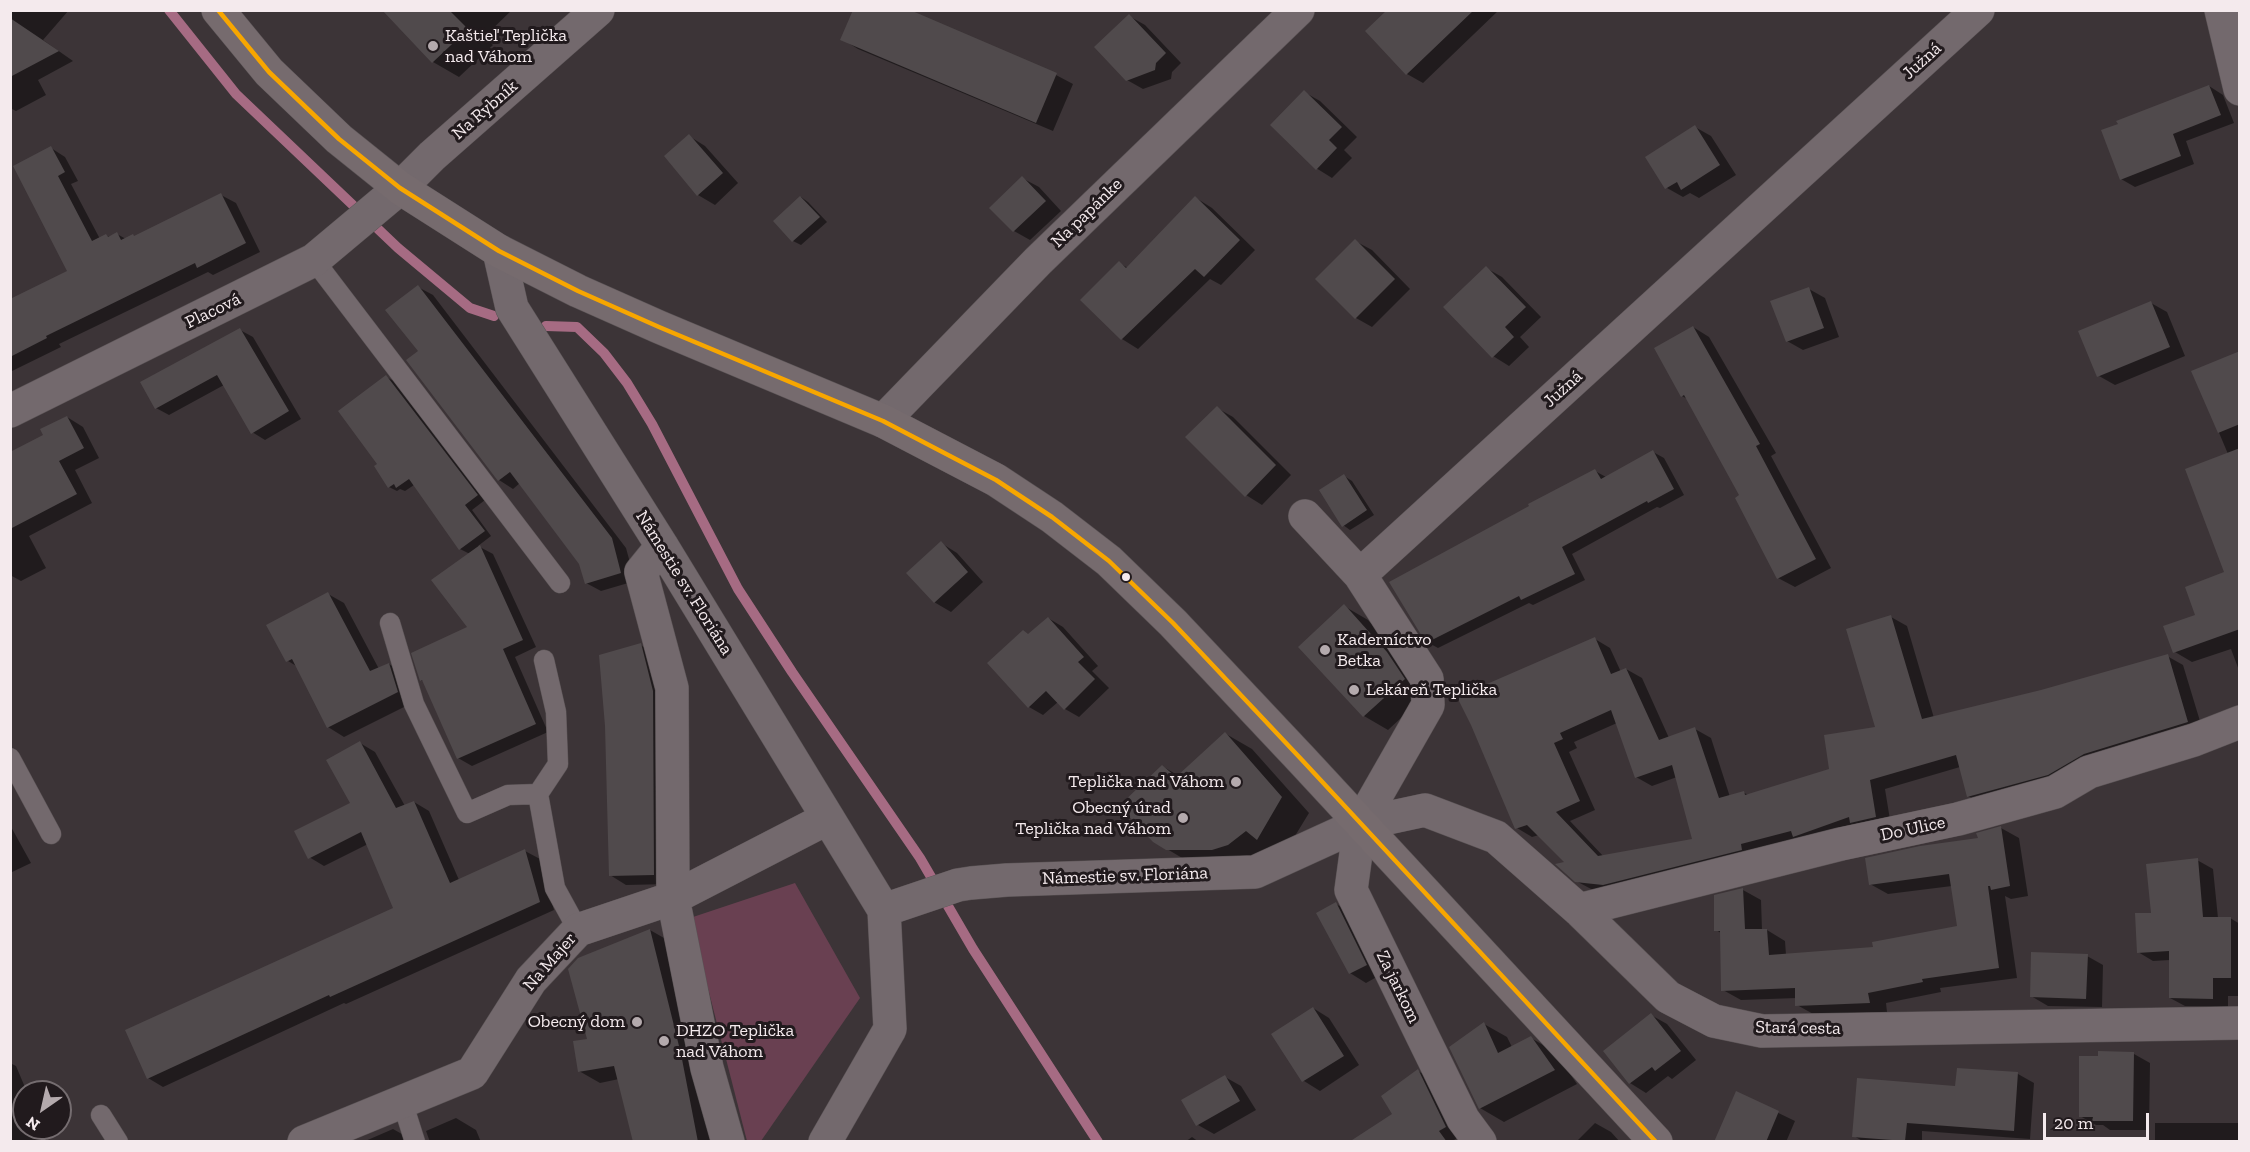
<!DOCTYPE html>
<meta charset="utf-8">
<style>
body{margin:0}
#map{position:relative;width:2250px;height:1152px;overflow:hidden;background:#3c3437;font-family:"Zilla Slab",serif}
canvas{display:block}
.frame{position:absolute;inset:0;border:12px solid #f4eaed;pointer-events:none}
.north{position:absolute;left:12px;top:1080px;width:60px;height:60px;box-sizing:border-box;background:#211a1d;border:2px solid #756d70;border-radius:50%;rotate:214deg;font-size:16px;font-weight:700;line-height:24px;text-align:center;color:#f4eaed}
.north::after{content:'';display:block;margin:auto;width:21px;height:27px;background:#b4aaad;clip-path:polygon(50% 0,100% 100%,50% 72%,0 100%)}
.scale{position:absolute;left:2043px;top:1113px;width:106px;height:27px;box-sizing:border-box;border:3px solid #f4eaed;border-top:0;padding-left:8px;font-size:18px;line-height:21px;white-space:nowrap;color:#f4eaed;-webkit-text-stroke:4px #211a1d;paint-order:stroke}
</style>
<div id="map">
<canvas width="2250" height="1152"></canvas>
<div class="frame"></div>
<div class="north">N</div>
<div class="scale">20 m</div>
</div>
<script>
const ctx = document.querySelector('canvas').getContext('2d');
ctx.lineJoin = 'round';
function fill(path, color) { ctx.fillStyle = color; ctx.fill(path, 'evenodd'); }
const poly = rows => new Path2D(rows.map(r => 'M' + r).join(''));
function stroke(path, color, width, dash) { ctx.strokeStyle = color; ctx.lineWidth = width; ctx.lineCap = dash ? 'butt' : 'round'; ctx.setLineDash(dash || []); ctx.stroke(path); }
function drawText(font, color, halo, rows, align = 'center') {
  ctx.font = font + ' "Zilla Slab",serif'; ctx.lineWidth = 6; ctx.setLineDash([]); ctx.textBaseline = 'middle'; ctx.strokeStyle = halo; ctx.fillStyle = color; for (const [text, x, y, turn = 0] of rows) {
    ctx.save(); ctx.translate(x, y); ctx.rotate((+turn || 0) * Math.PI / 180); ctx.textAlign = isNaN(turn) ? turn : align; if (halo) ctx.strokeText(text, 0, 0); ctx.fillText(text, 0, 0); ctx.restore();
  }
}
fill(poly([
 [795,883,860,998,761,1141,747,1141,690,918]
]), '#694051');
fill(poly([
 [10,10,69,10,43,40,73,61,38,80,46,95,16,111,10,108],
 [400,10,512,10,484,37,493,45,459,77,433,62],
 [906,10,1056,75,1073,84,1053,131,858,49,842,39],
 [1389,10,1499,10,1423,83,1407,74],
 [1129,16,1145,25,1181,63,1172,72,1171,79,1143,89,1127,80],
 [2209,86,2223,95,2234,123,2186,141,2194,164,2135,187,2121,179],
 [1304,92,1320,101,1357,137,1344,150,1352,158,1332,178,1316,168],
 [1695,127,1711,136,1736,175,1699,198,1690,193,1683,197,1667,188],
 [689,136,705,146,738,183,715,205,698,195,666,156],
 [51,148,65,157,78,181,71,184,100,239,117,234,126,239,135,237,221,195,236,203,260,252,213,275,208,272,59,344,61,347,10,372,10,300,70,271],
 [1022,178,1039,187,1061,211,1030,240,1014,231],
 [801,197,808,202,827,222,801,245,793,241],
 [1196,198,1212,208,1255,250,1221,285,1210,279,1138,349,1122,339,1119,263,1128,268],
 [1355,241,1372,250,1410,289,1372,327,1356,318],
 [1486,268,1502,277,1541,317,1520,337,1529,347,1509,366,1493,356],
 [418,287,433,295,626,548,635,581,601,591,586,583,580,563,520,483,513,489,499,480,420,352],
 [1809,289,1825,298,1839,337,1803,350,1787,341],
 [2151,303,2167,312,2185,356,2115,385,2099,376],
 [1693,327,1709,337,1776,453,1771,456,1831,568,1795,587,1778,578,1741,496,1689,400,1682,396],
 [240,330,253,337,301,419,265,440,252,432,224,385,169,415,156,408],
 [2240,352,2240,673,2231,649,2192,662,2175,652,2226,573,2228,454,2193,371],
 [386,377,394,381,485,500,472,510,491,536,478,546,493,554,536,647,515,657,548,732,472,766,458,758,425,682,421,680,413,653,470,628,470,554,460,549,414,485,405,491,400,489,397,491,389,487,379,464],
 [1217,408,1233,417,1291,475,1262,505,1246,495],
 [67,417,83,427,99,458,75,470,92,503,29,536,46,568,21,581,10,575,10,480,45,436],
 [1653,452,1664,458,1684,495,1660,508,1657,507,1572,554,1585,580,1533,605,1529,603,1438,648,1427,642,1531,507,1595,471,1606,477],
 [1344,476,1352,481,1374,515,1350,530,1343,525],
 [941,543,957,553,983,582,951,612,934,602],
 [328,594,344,603,379,669,389,664,405,674,414,702,344,737,328,727,298,667,288,661],
 [1344,606,1368,620,1411,667,1428,693,1388,730,1364,716],
 [1891,617,1907,626,1934,718,2042,691,2167,656,2183,665,2203,731,1984,805,1968,796,1960,767,1885,789,1891,826,1593,890,1576,881,1567,863,1539,835,1532,837,1517,828,1595,639,1610,648,1621,672,1626,669,1642,678,1669,738,1695,729,1711,738,1730,797,1744,793,1749,795,1831,770,1877,729],
 [1617,723,1636,777,1652,786,1677,777,1694,840,1604,857,1570,821,1595,810,1569,752,1577,748,1574,742],
 [1048,618,1063,627,1098,666,1092,671,1109,688,1079,717,1065,709,1058,702,1043,715,1029,707,1029,635],
 [640,645,657,654,670,884,626,885,610,875,606,726],
 [1226,734,1252,749,1309,813,1284,854,1255,860,1194,865,1167,849,1162,766,1179,776],
 [360,743,375,752,405,806,414,802,429,811,459,880,525,851,540,859,554,910,346,1004,344,1003,163,1087,148,1078,395,909,368,844,324,866,309,857,352,803],
 [10,825,31,863,10,873],
 [2001,828,2019,838,2028,896,2011,899,2005,896,2017,978,1940,988,1941,992,1886,1003,1887,1012,1815,1015,1797,1005,1797,998,1741,1000,1723,990,1721,933,1716,930,1716,896,1743,890,1761,900,1762,930,1767,930,1785,941,1786,955,1874,948,1958,927,1952,886,1888,894,1870,884,1980,839],
 [2197,860,2213,869,2218,918,2230,918,2240,924,2240,996,2228,996,2228,1007,2185,1006,2170,998,2170,960,2153,961,2138,952,2152,914],
 [1336,904,1352,913,1382,974,1366,983,1350,973],
 [650,930,671,942,716,1142,634,1142,619,1079,600,1083,579,1071,589,1040,579,959],
 [2087,956,2103,965,2102,1007,2048,1006,2031,996],
 [1313,1008,1329,1018,1359,1065,1320,1091,1304,1081,1273,1034],
 [1651,1015,1667,1024,1696,1060,1672,1079,1668,1076,1646,1093,1630,1083],
 [1484,1024,1507,1037,1512,1047,1531,1038,1555,1052,1577,1084,1504,1122,1480,1108,1451,1048],
 [2134,1054,2150,1063,2149,1130,2110,1130,2103,1125,2096,1125,2080,1116],
 [10,1063,16,1066,27,1092,24,1092,24,1128,42,1128,48,1142,10,1142],
 [1958,1069,2018,1074,2034,1083,2030,1139,1922,1131,1922,1142,1864,1142,1854,1136,1957,1087],
 [1418,1071,1433,1080,1461,1136,1454,1140,1455,1142,1355,1142,1394,1114],
 [1225,1077,1241,1086,1256,1110,1214,1134,1198,1125],
 [1737,1093,1795,1121,1786,1142,1729,1142],
 [456,1118,476,1130,481,1142,430,1142,426,1131],
 [1595,1123,1611,1132,1620,1142,1576,1142],
 [2155,1123,2240,1123,2240,1142,2155,1142],
 [393,1129,409,1138,410,1142,363,1142],
 [1192,1137,1199,1142,1185,1142]
]), '#0007');
stroke(poly([
 [169,10,236,94,398,248,470,308,494,316],
 [546,326,577,327,604,353,627,383,652,424,738,589,792,672,920,858,973,949,1098,1142]
]), '#a66b83', 10);
fill(poly([
 [382,10,449,10,468,29,432,63],
 [853,10,910,10,1057,73,1036,123,840,40],
 [1387,10,1474,10,1406,75,1365,31],
 [1129,14,1166,53,1156,63,1155,70,1126,81,1094,47],
 [10,18,59,51,10,77],
 [2209,85,2221,115,2173,134,2181,156,2120,180,2101,130,2118,124,2116,121],
 [1304,90,1342,127,1329,140,1337,148,1316,170,1270,125],
 [1695,125,1720,165,1681,190,1677,182,1665,189,1645,157],
 [689,134,723,173,697,196,664,156],
 [51,146,65,172,58,176,92,241,106,234,108,237,117,232,121,240,133,234,134,236,221,193,246,243,197,268,195,263,46,336,47,338,10,357,10,299,67,271,13,166],
 [1022,176,1046,201,1013,232,989,208],
 [800,196,820,217,792,242,773,221],
 [1195,196,1240,240,1204,277,1195,269,1121,340,1080,300,1119,261,1126,268],
 [1355,239,1395,279,1355,319,1315,279],
 [1486,266,1526,307,1505,327,1514,337,1492,358,1443,307],
 [418,285,612,538,621,573,585,584,579,564,510,472,498,481,406,360,418,351,385,310],
 [1809,287,1824,328,1786,342,1770,301],
 [2151,301,2170,347,2097,377,2078,331],
 [1693,326,1760,444,1756,446,1816,559,1777,579,1735,498,1739,495,1684,395,1681,397,1654,348],
 [240,328,289,411,251,434,217,375,155,409,140,382],
 [2240,351,2240,424,2218,433,2191,371],
 [386,375,478,495,465,505,485,531,459,550,409,479,396,488,394,484,388,488,374,466,377,464,338,411],
 [1217,406,1276,465,1245,497,1185,437],
 [67,416,84,448,59,461,77,494,10,529,10,452,43,435,40,429],
 [2240,448,2240,629,2173,653,2163,626,2195,615,2185,587,2224,572,2185,469],
 [1653,450,1674,489,1648,503,1647,501,1562,547,1575,574,1521,600,1519,596,1426,643,1389,582,1529,506,1528,504,1595,469,1601,479],
 [1344,474,1367,510,1342,527,1319,490],
 [941,541,968,572,934,603,906,573],
 [480,545,523,640,503,649,536,724,457,759,422,680,420,681,411,653,467,627,431,580],
 [328,592,370,671,389,663,398,692,327,728,292,659,286,662,266,625],
 [1344,604,1387,652,1405,679,1363,717,1298,647],
 [1891,615,1922,719,2041,690,2168,654,2188,722,2084,754,2048,775,1967,797,1956,755,1870,780,1876,817,1850,823,1849,817,1793,837,1791,831,1741,844,1742,850,1603,885,1575,882,1555,864,1564,862,1527,825,1515,829,1471,725,1457,697,1595,637,1611,674,1626,668,1659,740,1695,727,1719,798,1744,791,1745,795,1829,769,1824,735,1875,727,1846,629],
 [1611,710,1635,778,1672,765,1692,839,1598,856,1556,812,1580,801,1554,743,1563,739,1560,733],
 [1048,617,1084,657,1078,662,1095,679,1064,710,1046,691,1028,708,987,663,1023,630,1028,634],
 [641,643,653,691,654,875,609,876,605,726,599,655],
 [1225,732,1282,797,1257,840,1246,831,1228,845,1212,850,1166,850,1153,842,1119,806,1162,765,1176,777],
 [360,741,396,808,414,801,450,883,525,849,540,902,330,997,329,995,147,1079,125,1030,393,908,361,832,308,859,294,831,350,803,326,760],
 [2001,826,2010,886,1991,890,1990,886,1988,886,1999,968,1922,979,1923,982,1868,993,1870,1003,1795,1006,1795,988,1721,991,1720,931,1714,931,1714,895,1743,888,1745,929,1767,929,1769,955,1873,947,1872,942,1957,926,1949,874,1869,885,1865,858,1920,846,1978,838,1976,833],
 [2198,858,2203,917,2231,917,2231,978,2213,978,2213,999,2169,998,2169,951,2137,953,2135,913,2151,913,2146,864],
 [1336,902,1367,965,1349,974,1316,913],
 [650,929,681,1054,698,1142,633,1142,614,1066,578,1072,573,1041,587,1039,568,969,578,958],
 [2031,952,2088,954,2086,999,2030,997],
 [1313,1007,1344,1056,1302,1082,1271,1034],
 [1651,1013,1681,1051,1655,1071,1652,1067,1629,1084,1603,1051],
 [1484,1022,1498,1053,1531,1036,1555,1070,1479,1109,1449,1047],
 [2098,1051,2134,1052,2133,1121,2092,1121,2093,1117,2079,1117,2079,1056,2098,1056],
 [1957,1068,2018,1072,2014,1131,1907,1123,1905,1141,1852,1137,1857,1078,1955,1086],
 [1418,1069,1446,1127,1439,1131,1447,1142,1349,1142,1392,1114,1381,1096],
 [1225,1075,1240,1101,1196,1126,1181,1100],
 [1736,1091,1779,1111,1766,1142,1714,1142]
]), '#504a4c');
const service = poly([
 [314,260,560,583],
 [390,623,414,704,467,813,508,795,538,794],
 [544,660,556,712,558,764,538,794,555,888,578,930],
 [10,758,51,834],
 [402,1101,415,1142],
 [101,1115,118,1142]
]);
const minor = poly([
 [2221,10,2240,89],
 [499,251,512,308,662,546,884,910,890,1029,825,1142],
 [10,411,314,260,400,188,432,156,598,10],
 [883,421,1038,261,1298,10],
 [1305,516,1360,575],
 [662,546,641,572,672,688,673,898,707,1068,728,1142],
 [884,910,958,885,971,883,1007,880,1255,872,1360,824,1425,810,1496,837,1579,910,1668,997,1714,1021,1762,1031,2240,1023],
 [1579,910,1841,844,1958,819,2055,792,2089,772,2194,740,2240,722],
 [304,1142,472,1073,531,980,578,930,673,898,828,818],
 [1480,1142,1463,1119,1351,890,1360,824,1428,705,1427,679,1360,575,1978,10]
]);
const secondary = poly([
 [218,10,269,72,339,139,400,188,499,251,578,291,659,327,883,421,996,480,1052,517,1109,561,1173,623,1302,760,1656,1142]
]);
stroke(service, '#595254', 21);
stroke(minor, '#595254', 34);
stroke(secondary, '#595254', 34);
stroke(service, '#73696d', 20);
stroke(minor, '#73696d', 33);
stroke(secondary, '#766b6e', 33);
stroke(poly([
 [218,10,269,72,339,139,400,188,499,251,578,291,659,327,883,421,996,480,1052,517,1109,561,1173,623,1302,760,1656,1142]
]), '#f7a600', 4.5);
for (const [x, y, r, color] of [
 [433,46,6,"#b4aaad"],
 [1126,577,5,"#f4eaed"],
 [1325,650,6,"#b4aaad"],
 [1354,690,6,"#b4aaad"],
 [1236,782,6,"#b4aaad"],
 [1183,818,6,"#b4aaad"],
 [637,1022,6,"#b4aaad"],
 [664,1041,6,"#b4aaad"]
]) { const dot = new Path2D(); dot.arc(x, y, r, 0, 2 * Math.PI); ctx.fillStyle = color; ctx.fill(dot); stroke(dot, '#211a1d', 2); }
drawText('18px', '#f4eaed', '#211a1d', [
 ["Kaštieľ Teplička",445,36],
 ["nad Váhom",445,57],
 ["Kaderníctvo",1337,640],
 ["Betka",1337,661],
 ["Lekáreň Teplička",1366,690],
 ["Teplička nad Váhom",1224,782,"right"],
 ["Obecný úrad",1171,808,"right"],
 ["Teplička nad Váhom",1171,829,"right"],
 ["Obecný dom",625,1022,"right"],
 ["DHZO Teplička",676,1031],
 ["nad Váhom",676,1052]
], 'left');
drawText('18px', '#f4eaed', '#211a1d', [
 ["Južná",1922,61,-42],
 ["Na Rybník",485,110,-41],
 ["Na papánke",1087,213,-44],
 ["Placová",213,311,-26],
 ["Južná",1563,389,-42],
 ["Námestie sv. Floriána",684,583,58],
 ["Do Ulice",1913,829,-12],
 ["Námestie sv. Floriána",1125,876,-2],
 ["Na Majer",550,962,-49],
 ["Za jarkom",1398,987,64],
 ["Stará cesta",1798,1028,1]
]);
</script>
